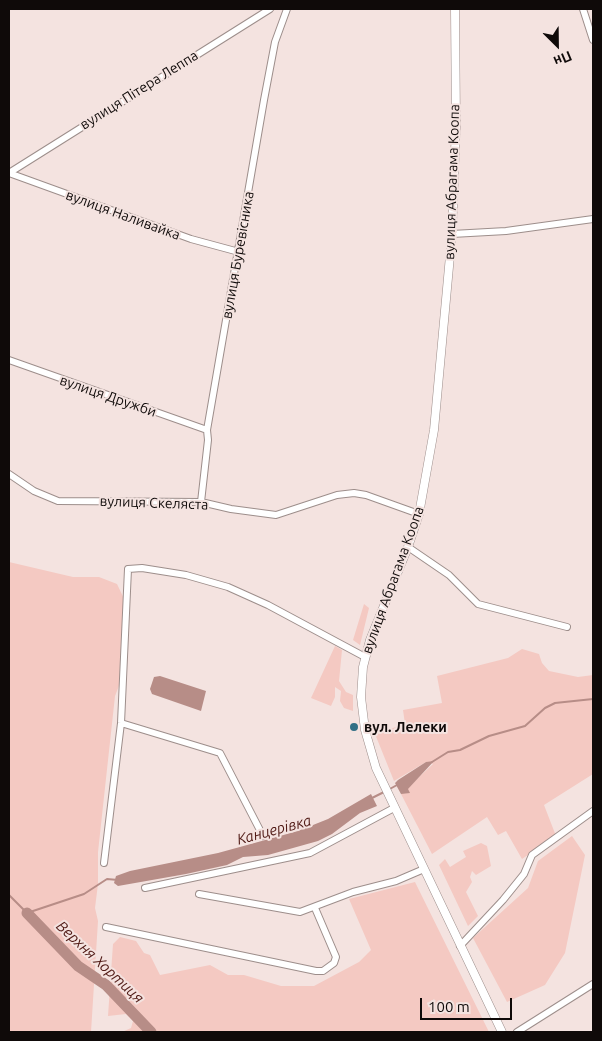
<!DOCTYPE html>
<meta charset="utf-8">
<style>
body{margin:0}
#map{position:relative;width:602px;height:1041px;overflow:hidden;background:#f4e3e0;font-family:Ubuntu,sans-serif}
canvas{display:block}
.frame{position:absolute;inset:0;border:10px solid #0f0a09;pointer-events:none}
.north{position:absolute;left:532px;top:20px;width:50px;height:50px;-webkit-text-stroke:4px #f4e3e0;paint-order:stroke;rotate:157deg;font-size:14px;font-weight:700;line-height:20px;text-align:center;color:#0f0a09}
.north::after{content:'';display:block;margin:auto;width:18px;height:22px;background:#0f0a09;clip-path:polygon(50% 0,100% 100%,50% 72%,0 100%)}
.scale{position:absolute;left:420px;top:998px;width:92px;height:22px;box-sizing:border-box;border:2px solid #0f0a09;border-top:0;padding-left:6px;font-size:15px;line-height:18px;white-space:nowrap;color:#0f0a09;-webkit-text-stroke:4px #f4e3e0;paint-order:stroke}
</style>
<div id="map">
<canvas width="602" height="1041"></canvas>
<div class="frame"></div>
<div class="north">Пн</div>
<div class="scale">100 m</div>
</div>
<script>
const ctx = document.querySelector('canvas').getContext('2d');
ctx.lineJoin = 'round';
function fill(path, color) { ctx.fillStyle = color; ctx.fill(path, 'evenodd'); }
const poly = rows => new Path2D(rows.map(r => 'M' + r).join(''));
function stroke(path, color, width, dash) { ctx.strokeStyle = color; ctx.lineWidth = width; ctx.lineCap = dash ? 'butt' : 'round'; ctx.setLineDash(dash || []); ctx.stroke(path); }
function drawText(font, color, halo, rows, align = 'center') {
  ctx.font = font + ' Ubuntu,sans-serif'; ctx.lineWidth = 4; ctx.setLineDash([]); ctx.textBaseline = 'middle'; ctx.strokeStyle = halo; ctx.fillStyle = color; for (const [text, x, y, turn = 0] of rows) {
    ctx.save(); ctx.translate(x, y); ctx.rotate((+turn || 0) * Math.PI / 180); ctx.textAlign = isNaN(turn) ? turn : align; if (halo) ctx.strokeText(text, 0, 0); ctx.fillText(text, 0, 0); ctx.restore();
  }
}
fill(poly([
 [9,562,73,577,99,577,117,584,127,605,122,678,115,696,98,852,98,884,95,908,98,921,91,1032,9,1032],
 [364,604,369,608,360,645,353,640],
 [335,646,342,650,339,681,346,692,353,695,353,711,344,708,340,701,341,691,335,687,335,697,331,706,311,698],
 [522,649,539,654,542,663,549,671,578,677,593,675,593,774,544,805,556,836,522,859,506,831,498,835,487,817,432,854,401,794,433,764,426,762,394,781,375,734,405,724,403,710,442,703,437,676,508,658],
 [572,836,585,855,565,953,545,985,507,1002,473,938,528,888,538,861],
 [481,843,487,846,491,866,476,875,472,871,470,877,472,882,466,892,478,916,468,926,439,865,445,859,450,867,466,857,463,851],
 [415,882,489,1032,122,1032,131,1028,133,1021,126,1014,108,1016,113,944,120,937,136,941,144,953,150,955,160,975,210,965,228,975,244,975,281,986,314,986,359,962,371,950,349,899]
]), '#f4c9c2');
fill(poly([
 [160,676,206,691,201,711,152,694,150,689,154,677],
 [434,761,408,789,410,793,401,794,395,783,398,780,426,762],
 [371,794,377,806,360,813,332,834,318,841,268,855,243,857,227,865,186,874,118,886,114,883,116,876,130,871,218,853,298,831,328,819]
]), '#b78d87');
stroke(poly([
 [432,762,448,752,460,750,489,736,525,726,545,708,555,703,593,699],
 [388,790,397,785],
 [372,798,384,792],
 [9,895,27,913,84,894,107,879,118,880]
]), '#b78d87', 2);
stroke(poly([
 [27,913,78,966,106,985,151,1032]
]), '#b78d87', 11);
const minor = poly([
 [583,9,593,40],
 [9,173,270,9],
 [9,173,191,239,239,252],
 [452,234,506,231,593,219],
 [9,360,207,430],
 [9,474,34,491,58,501,201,502,231,509,276,515,337,495,354,493,366,495,419,514],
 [201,502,208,440,207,430,264,100,275,42,287,9],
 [408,547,449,575,478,604,567,627],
 [121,723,220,753,263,836],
 [104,863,121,723,128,569,142,568,186,575,228,587,268,605,365,657],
 [145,888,310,853,394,808],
 [199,894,300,912,353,892,396,881,424,869],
 [106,927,316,971,323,971,334,963,336,957,315,908],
 [460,946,503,900,524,874,532,855,593,811],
 [517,1032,593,984]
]);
const major = poly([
 [455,9,456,125,452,234,434,430,419,514,408,547,370,640,363,667,361,697,365,730,376,768,502,1032]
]);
stroke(minor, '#9d8e8b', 8);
stroke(major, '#9d8e8b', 9);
stroke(minor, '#fff', 6);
stroke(major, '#fff', 8);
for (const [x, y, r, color] of [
 [354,727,5,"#316f85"]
]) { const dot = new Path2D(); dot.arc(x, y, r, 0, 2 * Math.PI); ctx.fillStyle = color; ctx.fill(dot); stroke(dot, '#f4e3e0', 2); }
drawText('14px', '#0f0a09', '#f4e3e0', [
 ["вулиця Пітера Леппа",139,90,-32],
 ["вулиця Абрагама Коопа",452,182,-88],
 ["вулиця Наливайка",123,215,20],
 ["вулиця Буревісника",238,255,-80],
 ["вулиця Дружби",108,396,19],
 ["вулиця Скеляста",154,503,2],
 ["вулиця Абрагама Коопа",393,580,-70]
]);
drawText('bold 14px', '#0f0a09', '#f4e3e0', [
 ["вул. Лелеки",364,727]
], 'left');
drawText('italic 15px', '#501a15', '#f4e3e0', [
 ["Канцерівка",274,830,-15],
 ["Верхня Хортиця",100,962,43]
]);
</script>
